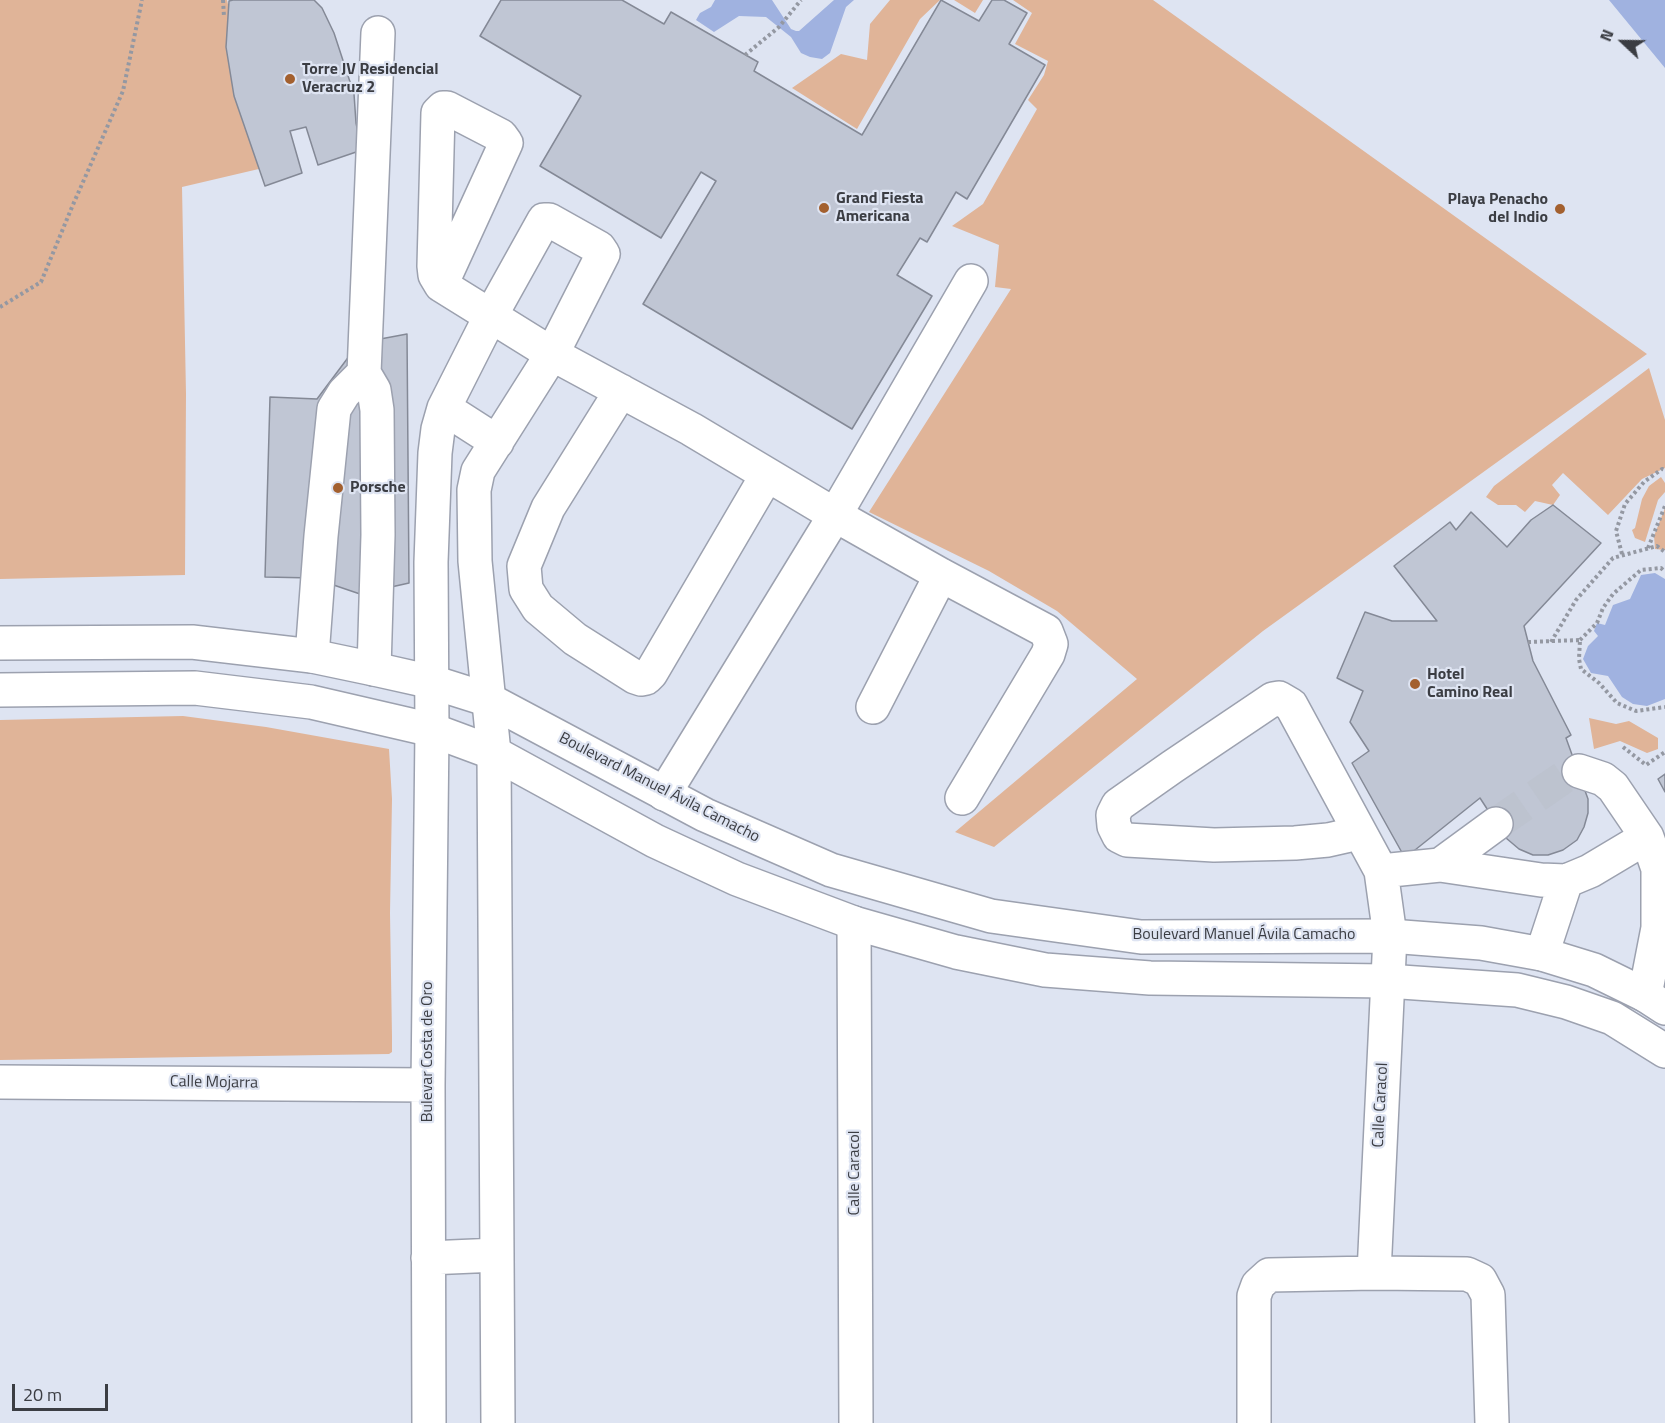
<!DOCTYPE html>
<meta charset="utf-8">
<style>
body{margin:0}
#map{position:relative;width:1665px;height:1423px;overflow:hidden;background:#dee4f2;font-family:"Titillium Web",sans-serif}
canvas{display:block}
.north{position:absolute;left:1593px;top:12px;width:60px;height:60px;-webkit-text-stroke:4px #dee4f2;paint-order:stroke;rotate:292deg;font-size:16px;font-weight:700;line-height:24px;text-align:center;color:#3b3d43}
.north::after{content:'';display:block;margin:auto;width:21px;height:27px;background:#3b3d43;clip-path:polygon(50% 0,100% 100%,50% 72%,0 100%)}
.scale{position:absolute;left:12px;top:1384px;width:96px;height:27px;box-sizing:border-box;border:3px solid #3b3d43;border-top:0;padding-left:8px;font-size:18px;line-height:21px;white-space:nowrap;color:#3b3d43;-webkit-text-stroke:4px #dee4f2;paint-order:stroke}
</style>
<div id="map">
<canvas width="1665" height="1423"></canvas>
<div class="north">N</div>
<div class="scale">20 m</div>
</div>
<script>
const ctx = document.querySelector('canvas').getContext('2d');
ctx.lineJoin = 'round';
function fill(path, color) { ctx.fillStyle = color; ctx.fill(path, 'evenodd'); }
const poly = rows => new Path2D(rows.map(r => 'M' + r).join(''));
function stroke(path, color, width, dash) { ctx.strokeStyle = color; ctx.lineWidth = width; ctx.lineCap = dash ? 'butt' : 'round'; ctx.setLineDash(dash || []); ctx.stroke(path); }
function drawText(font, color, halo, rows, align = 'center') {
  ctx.font = font + ' "Titillium Web",sans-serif'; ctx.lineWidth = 4.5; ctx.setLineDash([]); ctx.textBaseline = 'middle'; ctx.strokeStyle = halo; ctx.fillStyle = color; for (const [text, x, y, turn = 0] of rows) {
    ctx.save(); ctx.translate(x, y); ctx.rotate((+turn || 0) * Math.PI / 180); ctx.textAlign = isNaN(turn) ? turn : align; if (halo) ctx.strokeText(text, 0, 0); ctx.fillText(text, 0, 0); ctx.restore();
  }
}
fill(poly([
 [0,0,227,0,248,88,263,168,182,187,186,394,185,575,0,579],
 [890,0,940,0,920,19,857,129,792,88,841,54,867,60,870,24],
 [954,0,983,0,975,13],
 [1013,0,1153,0,1647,354,1263,631,994,847,955,832,1137,679,1057,611,989,571,869,512,1011,289,995,287,999,245,952,226,983,204,1037,109,1028,100,1044,75,1048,61,1015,44,1032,13],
 [1649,368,1665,420,1665,468,1642,479,1608,515,1563,473,1552,485,1560,495,1553,505,1535,501,1525,512,1516,505,1498,505,1486,497,1494,486],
 [1661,477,1665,483,1665,492,1658,500,1645,542,1635,538,1632,530,1635,528,1642,499,1649,486],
 [1665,508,1665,550,1655,549,1654,536],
 [183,716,266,727,389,749,392,799,390,913,392,1037,392,1052,389,1054,0,1060,0,720],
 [1589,718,1616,724,1629,721,1658,738,1658,749,1647,753,1620,741,1594,749]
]), '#e0b498');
fill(poly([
 [715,0,772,0,791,29,796,31,799,31,834,0,854,0,846,7,830,53,822,59,810,57,801,53,791,37,766,17,739,16,714,32,696,20,700,13,711,7],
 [1609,0,1665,0,1665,68],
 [1655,573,1665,579,1665,699,1647,706,1633,704,1622,697,1608,676,1591,673,1583,659,1588,646,1598,636,1594,631,1597,623,1605,625,1613,605,1630,599,1641,575]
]), '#a0b2e0');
const building = poly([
 [233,0,314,0,322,8,334,33,354,94,356,123,362,150,318,165,306,127,290,131,302,173,265,186,234,96,226,47,229,1,233,0],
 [501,0,622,0,664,24,671,12,758,62,754,71,862,135,941,0,979,21,992,0,1004,0,1027,13,1009,44,1045,65,967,199,956,192,927,242,920,238,897,275,932,296,852,429,643,304,716,181,701,172,661,238,540,166,581,96,480,36,501,0],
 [407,334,409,583,360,594,313,578,265,577,270,397,317,399,359,343,407,334],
 [1553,505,1601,543,1524,626,1533,661,1571,735,1566,738,1588,799,1588,813,1584,827,1577,840,1563,850,1548,855,1533,855,1519,849,1506,838,1480,798,1405,858,1352,763,1369,751,1350,722,1363,691,1337,678,1365,612,1392,621,1437,621,1394,566,1450,522,1456,530,1471,512,1507,547,1531,520,1553,505],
 [1665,774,1665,792,1658,779,1665,774]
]);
fill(building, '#c0c6d4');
stroke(building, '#848996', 1.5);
stroke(poly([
 [1496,824,1570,773,1579,771]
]), '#bdc3cf', 33, [33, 16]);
const minor = poly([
 [441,285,506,143,501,136,447,108,443,108,438,113,434,266,435,275,441,285,552,354,691,429,835,515,664,794],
 [621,391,548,508,524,566,526,589,538,608,575,639,635,677,641,679,646,678,651,673,767,475],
 [444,408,497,442],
 [941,575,835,515,971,281],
 [312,656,321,536,334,409,344,393,364,373],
 [374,669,378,535,377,410,374,390,364,373,378,33],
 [873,707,941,575,1046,631,1051,644,1048,654,962,798],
 [1579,771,1603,779,1613,787,1647,837,1658,869,1658,928,1645,995],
 [1359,833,1328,840,1295,843,1214,845,1127,840,1119,836,1114,826,1113,815,1118,805,1172,767,1273,699,1279,698,1291,705,1381,871,1440,865,1541,880,1566,881,1590,871,1647,837],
 [1440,865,1496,824],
 [854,923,856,1423],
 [1542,954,1566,881],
 [0,1082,428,1085],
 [428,1258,497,1255],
 [1374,1273,1390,936,1381,871],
 [429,1423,428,1085,432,730,431,562,435,453,438,429,444,408,490,317,544,220,549,220,599,248,603,254,552,354,478,471,474,490,475,561,494,753,498,1423],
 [1254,1423,1254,1296,1258,1285,1269,1275,1374,1273,1467,1274,1480,1280,1488,1295,1492,1423]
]);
const major = poly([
 [0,643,192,642,312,656,374,669,432,682,489,700,705,815,831,870,991,916,1141,937,1390,936,1481,943,1542,954,1594,970,1645,995,1665,1008],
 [0,690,195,688,311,702,432,730,494,753,655,841,737,879,854,923,956,952,1045,970,1150,978,1387,981,1517,990,1566,1002,1612,1018,1665,1051]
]);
stroke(minor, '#9ca1af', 36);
stroke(major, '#9ca1af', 36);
stroke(poly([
 [223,0,224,17],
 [745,55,779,27,801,0],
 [0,307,41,282,72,207,123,91,142,0],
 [1648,548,1665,506],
 [1622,554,1616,531,1625,504,1644,482,1662,469,1665,470],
 [1580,640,1597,623,1603,608,1613,594,1641,570,1661,568,1665,572],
 [1528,642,1580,640,1579,659,1581,669,1599,683,1617,703,1636,711,1665,707],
 [1551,642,1576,600,1613,558,1657,546,1665,552],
 [1623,747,1646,765,1665,752]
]), '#9498a2', 4, [3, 3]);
stroke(minor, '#fff', 33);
stroke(major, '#fff', 33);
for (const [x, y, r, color] of [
 [290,79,6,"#a3602f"],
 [824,208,6,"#a3602f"],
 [1560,209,6,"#a3602f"],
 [338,488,6,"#a3602f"],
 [1415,684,6,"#a3602f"]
]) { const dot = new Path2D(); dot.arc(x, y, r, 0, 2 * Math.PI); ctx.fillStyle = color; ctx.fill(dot); stroke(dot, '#dee4f2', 2); }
drawText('bold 16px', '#3b3d43', '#dee4f2', [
 ["Torre JV Residencial",302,70],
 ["Veracruz 2",302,88],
 ["Grand Fiesta",836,199],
 ["Americana",836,217],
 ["Playa Penacho",1548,200,"right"],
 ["del Indio",1548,218,"right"],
 ["Porsche",350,488],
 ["Hotel",1427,675],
 ["Camino Real",1427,693]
], 'left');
drawText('16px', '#3b3d43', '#dee4f2', [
 ["Boulevard Manuel Ávila Camacho",659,788,27],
 ["Boulevard Manuel Ávila Camacho",1244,935],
 ["Bulevar Costa de Oro",428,1052,-90],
 ["Calle Mojarra",214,1083,1],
 ["Calle Caracol",1381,1105,-87],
 ["Calle Caracol",855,1173,-90]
]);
</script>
